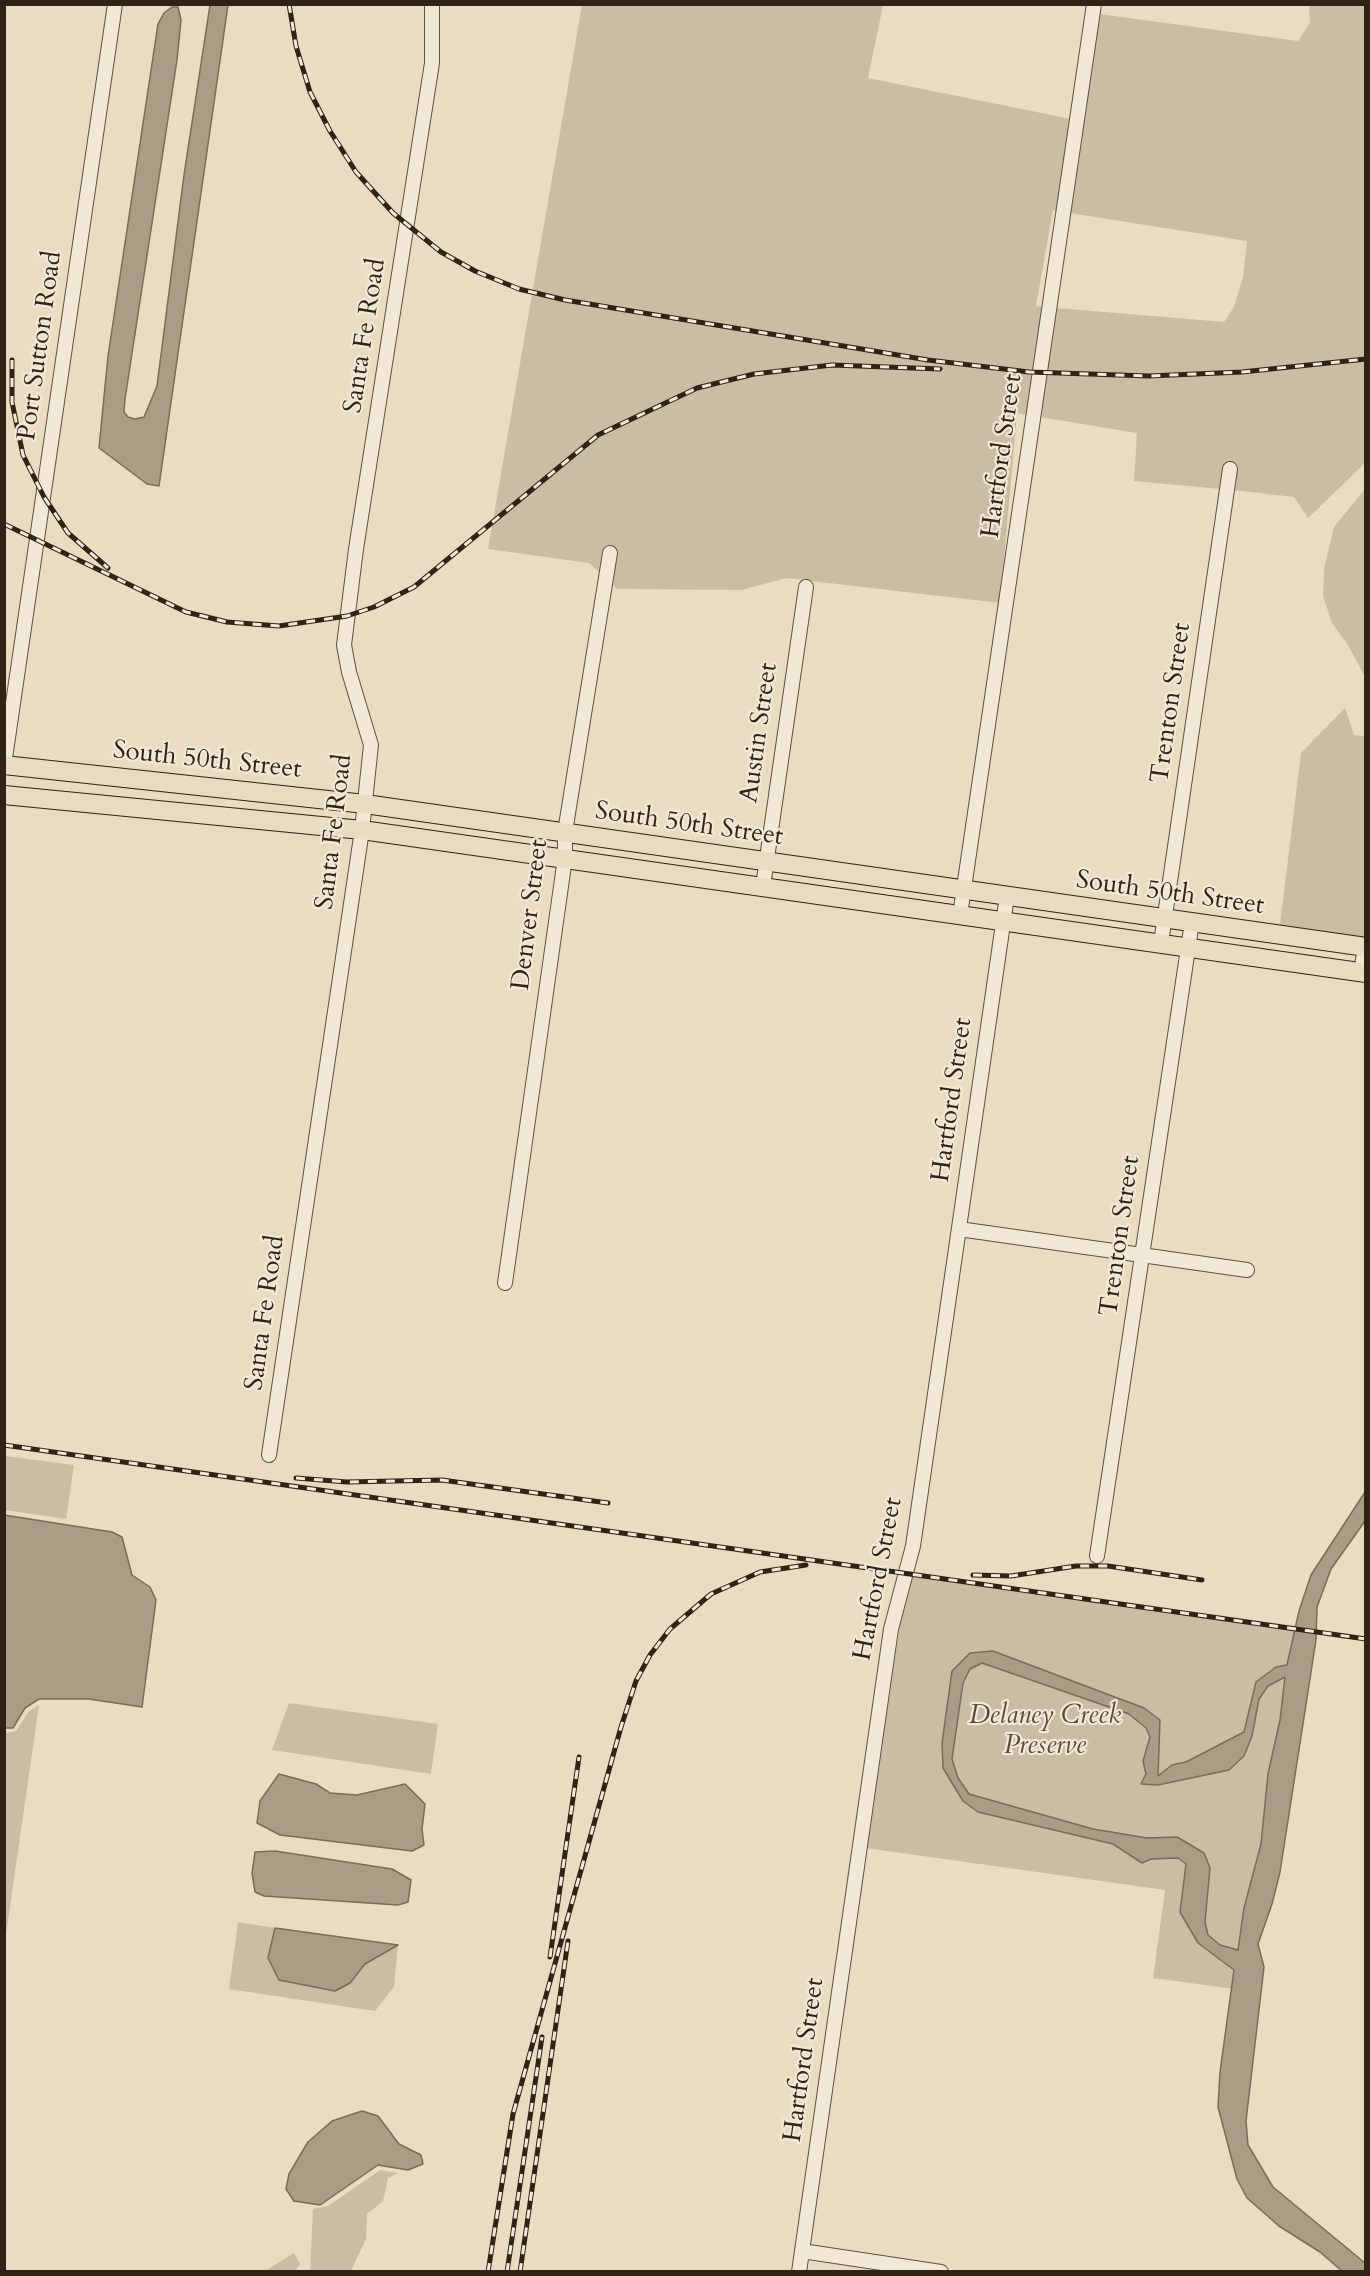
<!DOCTYPE html>
<style>
body{margin:0}
#map{position:relative;width:1370px;height:2276px;overflow:hidden;background:#e9dcc0;font-family:Cardo,serif}
canvas{display:block}
.frame{position:absolute;inset:0;border:6px solid #2f2316;pointer-events:none}
</style>
<div id="map">
<canvas width="1370" height="2276"></canvas>
<div class="frame"></div>
</div>
<script>
const ctx = document.querySelector('canvas').getContext('2d');
ctx.lineJoin = 'round';
function fill(path, color) { ctx.fillStyle = color; ctx.fill(path, 'evenodd'); }
const poly = rows => new Path2D(rows.map(r => 'M' + r).join(''));
function stroke(path, color, width, dash) { ctx.strokeStyle = color; ctx.lineWidth = width; ctx.lineCap = dash ? 'butt' : 'round'; ctx.setLineDash(dash || []); ctx.stroke(path); }
function drawText(font, color, halo, rows, align = 'center') {
  ctx.font = font + ' Cardo,serif'; ctx.lineWidth = 4.5; ctx.setLineDash([]); ctx.textBaseline = 'middle'; ctx.strokeStyle = halo; ctx.fillStyle = color; for (const [text, x, y, turn = 0] of rows) {
    ctx.save(); ctx.translate(x, y); ctx.rotate((+turn || 0) * Math.PI / 180); ctx.textAlign = isNaN(turn) ? turn : align; if (halo) ctx.strokeText(text, 0, 0); ctx.fillText(text, 0, 0); ctx.restore();
  }
}
fill(poly([
 [582,5,883,5,868,78,1071,119,1058,211,1053,210,1036,306,1043,307,1027,415,1017,413,1000,603,786,578,742,590,617,589,611,583,616,549,604,547,600,573,589,563,488,549],
 [1309,5,1363,5,1366,16,1365,463,1308,518,1294,497,1233,490,1236,464,1224,463,1221,489,1134,481,1137,433,1040,417,1056,308,1224,322,1234,307,1243,277,1247,241,1070,213,1099,14,1298,41,1310,23],
 [1365,489,1365,677,1348,645,1332,623,1323,596,1324,569,1334,527],
 [1345,708,1354,735,1365,736,1365,723,1365,938,1280,925,1301,753],
 [5,1456,74,1465,66,1519,5,1510],
 [908,1572,1302,1627,1249,1991,1153,1978,1165,1890,866,1848],
 [289,1703,438,1724,431,1774,272,1750],
 [39,1705,5,1941,5,1733,16,1731,29,1711],
 [238,1922,275,1928,268,1958,279,1980,335,1991,350,1983,365,1964,398,1945,394,1987,375,2011,229,1989],
 [380,2170,398,2173,388,2178,383,2201,367,2214,366,2239,351,2271,310,2271,313,2209,328,2206],
 [294,2253,300,2264,295,2271,265,2271]
]), '#c9bda3');
const water = poly([
 [210,5,228,5,159,486,147,484,99,448,108,356,158,24,164,13,172,7,178,7,181,20,177,60,125,399,124,412,128,417,135,419,144,417,157,386,184,175,210,5],
 [1365,1492,1365,1521,1331,1569,1317,1607,1316,1640,1280,1872,1272,1904,1258,1944,1264,1967,1246,2121,1248,2145,1273,2187,1365,2263,1365,2271,1343,2272,1320,2252,1279,2226,1247,2198,1237,2179,1218,2107,1220,2072,1234,1970,1198,1943,1180,1912,1186,1864,1178,1858,1151,1859,1142,1863,1113,1844,978,1812,963,1801,943,1768,942,1743,952,1671,970,1653,993,1651,1144,1708,1160,1720,1158,1776,1172,1765,1186,1762,1244,1732,1256,1682,1276,1667,1287,1665,1299,1611,1311,1575,1365,1492],
 [982,1663,1129,1714,1146,1728,1150,1737,1143,1761,1146,1774,1141,1784,1158,1785,1229,1770,1244,1756,1252,1736,1259,1699,1268,1686,1285,1677,1280,1720,1268,1774,1261,1844,1244,1908,1238,1950,1220,1945,1208,1935,1205,1922,1210,1868,1204,1853,1177,1837,1147,1838,1093,1829,969,1794,958,1778,952,1759,963,1683,970,1669,982,1663],
 [4,1515,112,1532,122,1537,132,1575,150,1587,156,1600,142,1707,89,1699,39,1699,25,1708,13,1728,5,1728,4,1515],
 [279,1774,316,1784,330,1793,357,1795,405,1784,425,1804,422,1829,424,1845,412,1851,280,1835,257,1823,260,1801,279,1774],
 [275,1851,392,1869,411,1880,408,1902,398,1905,264,1896,255,1892,252,1873,255,1852,275,1851],
 [275,1928,398,1945,365,1964,350,1983,335,1991,279,1980,268,1958,275,1928],
 [362,2111,378,2116,399,2144,421,2155,423,2164,408,2170,378,2165,320,2205,294,2201,286,2189,289,2174,308,2142,332,2121,362,2111]
]);
fill(water, '#aa9d86');
stroke(water, '#796c59', 1.5);
const minor = poly([
 [4,765,115,4],
 [763,886,806,587],
 [960,915,1094,4],
 [1161,943,1230,469],
 [1361,972,1365,947],
 [959,1229,1247,1270],
 [505,1283,565,858,565,832,610,553],
 [269,1455,362,830,371,745,349,672,344,645,356,549,432,63,432,4],
 [1097,1556,1192,922],
 [802,2251,941,2272],
 [799,2272,891,1629,913,1546,1007,896]
]);
const major = poly([
 [4,765,365,804,1366,947],
 [4,795,362,830,1366,973]
]);
stroke(minor, '#5e5140', 16);
stroke(major, '#2f2316', 20);
stroke(minor, '#f1e8d6', 14);
stroke(major, '#e9dcc0', 18);
const rail = poly([
 [289,4,296,46,310,92,330,131,356,172,393,213,441,252,475,271,519,289,565,300,928,360,1029,372,1149,376,1242,372,1366,359],
 [12,360,12,402,23,455,44,497,68,533,108,568],
 [4,524,186,612,227,622,279,626,347,616,374,607,414,587,598,435,697,388,754,374,832,365,940,369],
 [4,1445,1366,1639],
 [296,1478,347,1482,442,1480,608,1503],
 [973,1575,1011,1576,1076,1566,1108,1566,1202,1580],
 [550,1957,579,1757],
 [488,2272,513,2114,621,1727,636,1681,650,1655,670,1629,711,1594,760,1572,806,1565],
 [507,2272,542,2037],
 [520,2272,568,1941]
]);
stroke(rail, '#2f2316', 5);
stroke(rail, '#f1e8d6', 3, [9]);
drawText('26px', '#2f2316', '#f1e8d6', [
 ["Santa Fe Road",366,336,-81],
 ["Port Sutton Road",41,346,-82],
 ["Hartford Street",1003,456,-82],
 ["Trenton Street",1172,703,-82],
 ["Austin Street",760,733,-82],
 ["South 50th Street",207,761,6],
 ["South 50th Street",689,825,8],
 ["Santa Fe Road",335,832,-83],
 ["South 50th Street",1170,894,8],
 ["Denver Street",531,915,-83],
 ["Hartford Street",953,1100,-82],
 ["Trenton Street",1121,1236,-82],
 ["Santa Fe Road",266,1313,-82],
 ["Hartford Street",879,1579,-79],
 ["Hartford Street",805,2060,-82]
]);
drawText('italic 26px', '#564a39', '#f1e8d6', [
 ["Delaney Creek",1045,1717],
 ["Preserve",1045,1747]
]);
</script>
